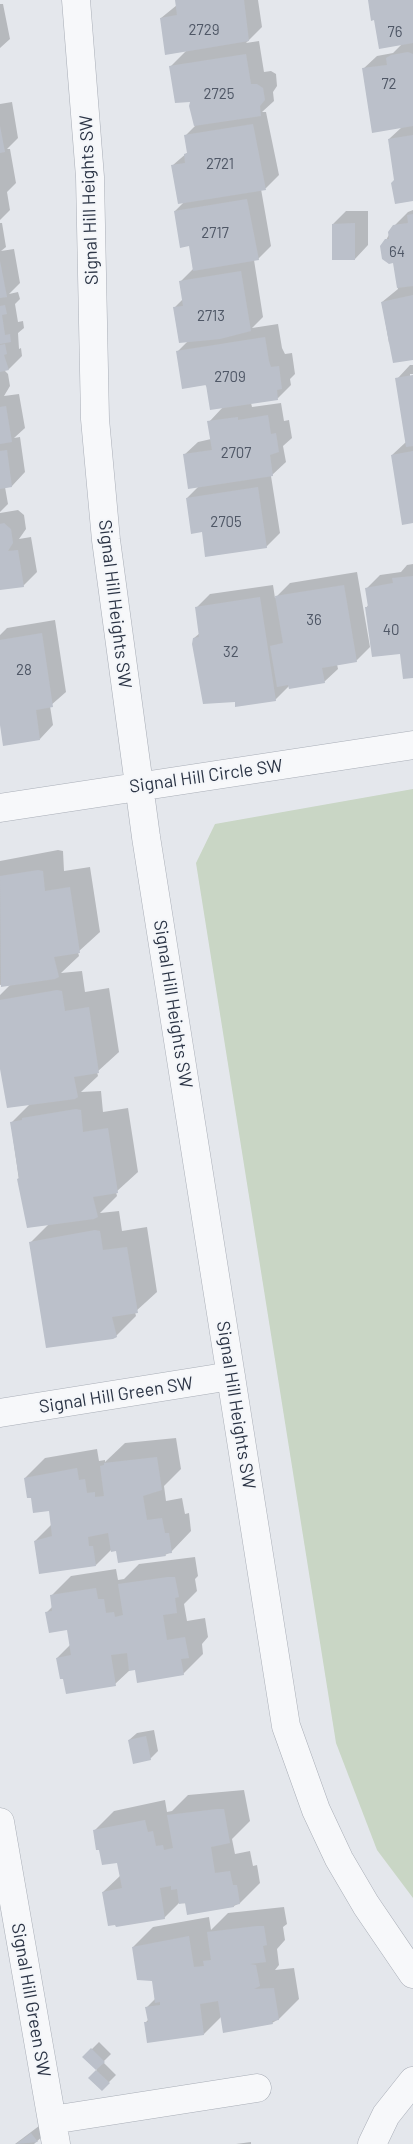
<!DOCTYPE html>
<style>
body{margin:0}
canvas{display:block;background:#e4e7ec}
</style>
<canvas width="413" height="2144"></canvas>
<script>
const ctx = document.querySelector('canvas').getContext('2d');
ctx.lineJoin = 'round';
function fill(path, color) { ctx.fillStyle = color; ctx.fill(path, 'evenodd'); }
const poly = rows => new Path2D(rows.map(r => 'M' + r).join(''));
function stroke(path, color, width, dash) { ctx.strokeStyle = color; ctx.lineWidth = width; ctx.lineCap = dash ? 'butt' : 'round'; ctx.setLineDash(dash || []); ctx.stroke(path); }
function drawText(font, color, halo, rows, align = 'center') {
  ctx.font = font + ' Barlow,sans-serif'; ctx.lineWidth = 4; ctx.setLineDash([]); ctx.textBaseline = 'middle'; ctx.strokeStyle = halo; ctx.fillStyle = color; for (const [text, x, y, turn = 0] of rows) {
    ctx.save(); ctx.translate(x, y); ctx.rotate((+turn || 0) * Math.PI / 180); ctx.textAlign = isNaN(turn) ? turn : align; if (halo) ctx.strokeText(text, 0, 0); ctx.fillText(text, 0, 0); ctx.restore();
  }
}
fill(poly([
 [413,789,413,1898,377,1850,336,1743,196,863,215,824]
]), '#c9d6c5');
fill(poly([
 [176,0,258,0,262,27,246,43,259,41,264,72,271,71,276,74,277,86,273,92,274,101,262,112,266,112,279,175,266,188,261,189,271,246,258,259,254,260,263,317,252,328,278,324,282,348,285,354,292,353,295,374,290,379,291,385,278,398,251,403,252,407,281,403,284,421,289,420,292,438,283,446,286,462,271,476,280,533,266,547,203,531,187,498,199,486,184,455,198,442,211,439,209,422,223,407,178,351,188,341,174,308,183,299,180,282,194,268,190,245,175,211,184,202,173,165,188,152,185,136,195,126,190,106,192,100,171,66,187,50,161,18,177,5],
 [371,0,413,0,413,200,396,180,389,139,402,127,363,69,377,56,393,53,402,44],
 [0,4,3,4,10,39,0,48],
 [0,101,0,104,12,102,18,138,7,149,10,149,16,183,7,192,10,210,0,220],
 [413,210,413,359,389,343,382,302,398,289,394,262,386,240,394,226,408,212],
 [346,211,368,211,368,245,355,259,333,224],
 [0,223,2,223,6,247,1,251,14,249,20,283,9,294,18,292,20,299,15,304,18,322,23,321,24,328,18,333,19,349,21,348,22,356,9,369,4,370,8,374,10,386,4,396,19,394,25,428,14,438,20,437,25,472,12,486,5,487,8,504,0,512],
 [410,365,413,365,413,374,410,374,410,377,413,376,413,522,392,455,406,442,397,379],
 [18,510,24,515,26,529,19,539,31,537,37,572,23,586,0,589,0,513],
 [413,564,413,676,401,652,366,608,369,604,367,588,380,575,401,572,407,565],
 [357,572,370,647,356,661,337,664,338,669,324,682,289,686,275,700,236,700,194,638,200,633,196,608,210,594,273,585,275,598,290,583],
 [55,620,66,692,50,706,53,725,40,739,0,717,0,635,7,628],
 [58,850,63,851,64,871,90,867,100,932,78,952,79,956,61,973,82,971,85,992,109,988,119,1052,97,1072,98,1076,81,1092,101,1091,103,1112,128,1108,138,1172,116,1192,117,1196,100,1213,119,1211,122,1231,147,1227,157,1292,135,1312,136,1316,116,1336,30,1243,49,1224,21,1195,11,1123,31,1103,0,1060,0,995,11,984,0,985,0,861],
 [176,1438,181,1469,164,1486,166,1501,182,1498,185,1514,189,1513,191,1531,171,1552,165,1555,112,1549,96,1565,35,1541,52,1524,50,1509,32,1496,25,1478,45,1458,97,1449,99,1461,105,1460,105,1462,125,1443],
 [195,1557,198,1576,195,1579,197,1591,184,1604,187,1621,205,1618,208,1637,202,1644,203,1654,183,1674,136,1669,130,1670,115,1684,64,1677,57,1658,70,1645,68,1629,47,1612,53,1606,51,1596,71,1576,116,1569,118,1580,124,1579,139,1564],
 [154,1730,158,1751,150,1759,129,1740,137,1733],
 [244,1790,250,1821,232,1839,235,1854,250,1851,253,1866,257,1865,260,1883,240,1903,234,1906,179,1903,164,1918,103,1892,121,1875,118,1861,94,1831,114,1811,165,1800,167,1812,172,1811,188,1795],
 [284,1907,287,1924,283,1927,285,1940,277,1949,279,1965,275,1970,294,1968,299,1999,279,2019,272,2023,221,2017,204,2034,148,2042,145,2023,149,2019,147,2007,156,1998,153,1980,133,1947,153,1927,209,1917,211,1930,228,1913],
 [99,2042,111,2054,103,2062,116,2075,102,2089,89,2078,97,2070,84,2057],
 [39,2126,45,2134,34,2144,15,2144],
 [251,2142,251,2144,236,2144]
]), '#0003');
fill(poly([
 [175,0,244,0,249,41,165,55,160,18,177,15],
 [368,0,413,0,413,43,379,49,374,20,371,21],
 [408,52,413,54,413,126,372,133,362,68,387,65,386,58,391,55],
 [246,54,251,84,257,84,263,88,265,100,260,106,261,116,194,126,189,106,190,102,175,103,169,66],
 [253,124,266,190,178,204,171,165,185,163,184,154,187,153,184,135],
 [0,126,5,152,0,153],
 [413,135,413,201,395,204,391,183,394,180,388,139],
 [247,199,259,260,193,271,189,246,180,248,174,211],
 [413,214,413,286,397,288,393,263,389,264,382,259,380,246,385,239,389,239,388,232,393,225,408,223,407,215],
 [355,223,355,260,332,260,332,224],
 [0,261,7,297,0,298],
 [241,271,251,331,220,339,179,343,173,307,183,306,179,281],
 [413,295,413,360,393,363,381,302],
 [5,305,7,314,2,315,5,335,10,334,11,342,0,344,0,306],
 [265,337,269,361,271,367,279,366,282,389,277,390,278,400,210,410,206,385,182,389,176,351],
 [5,344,7,354,4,355,9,370,0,372,0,345],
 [413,375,413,446,406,447,395,378],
 [6,406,12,442,0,444,0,407],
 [268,415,271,434,276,433,279,452,270,455,273,476,188,489,183,454,212,450,207,421,238,417,238,420],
 [7,450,12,487,0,489,0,451],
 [413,451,413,523,402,525,391,455],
 [258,487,267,548,205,557,202,532,191,534,186,498],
 [4,523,11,529,13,543,8,551,18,550,24,587,0,590,0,524],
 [413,576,413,678,403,679,400,654,372,657,365,607,368,607,365,588,393,583,392,578],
 [344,585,357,662,322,668,325,683,289,689,288,685,277,687,270,646,283,643,275,596],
 [260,597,276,701,235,707,235,702,203,704,192,644,193,638,199,637,195,607],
 [42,633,53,707,36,710,40,740,3,746,0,725,0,640],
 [38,870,43,871,45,891,70,887,80,953,54,957,59,977,55,979,1,987,0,876],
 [57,990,62,991,65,1011,89,1007,99,1073,74,1077,78,1097,75,1099,7,1108,0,1069,0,1000],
 [76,1109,81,1110,83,1132,108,1128,118,1193,93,1197,98,1217,94,1219,27,1228,17,1179,19,1178,10,1122,22,1120,22,1118],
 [95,1230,100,1231,103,1250,127,1247,138,1313,112,1317,117,1337,113,1339,46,1348,29,1242],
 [157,1457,162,1490,143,1496,147,1520,162,1518,165,1533,169,1533,172,1553,165,1554,166,1556,118,1563,116,1551,111,1552,108,1533,88,1537,89,1546,93,1546,96,1566,39,1574,34,1541,52,1536,49,1511,33,1513,31,1498,27,1498,24,1478,77,1468,79,1480,85,1479,87,1493,95,1492,95,1497,104,1496,100,1466,104,1465,104,1463],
 [168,1577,175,1577,179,1597,175,1598,177,1613,163,1615,167,1640,185,1637,189,1658,181,1659,184,1675,137,1683,135,1670,129,1671,127,1653,111,1655,116,1686,66,1694,63,1679,60,1679,56,1658,71,1655,67,1630,49,1633,45,1612,52,1611,50,1595,96,1588,98,1599,104,1599,106,1613,114,1612,115,1617,123,1615,118,1584],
 [146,1736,151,1760,133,1764,128,1740],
 [217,1809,224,1809,230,1843,211,1847,215,1873,230,1871,233,1885,237,1885,240,1904,234,1905,234,1907,187,1915,185,1903,179,1904,177,1889,171,1890,171,1886,160,1888,165,1919,116,1927,115,1925,108,1926,102,1892,122,1888,117,1863,102,1865,99,1850,96,1850,93,1830,145,1820,148,1832,153,1831,156,1846,163,1845,164,1850,173,1848,167,1815],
 [257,1926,264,1926,267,1945,263,1946,266,1962,250,1964,256,1965,260,1986,254,1989,274,1988,279,2020,272,2021,273,2024,223,2033,218,2001,200,2004,204,2035,147,2043,144,2022,148,2022,145,2007,160,2005,160,2002,155,2003,152,1981,137,1980,132,1947,189,1936,194,1967,204,1966,203,1961,211,1960,207,1932],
 [91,2048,105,2062,96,2070,82,2057],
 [96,2070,110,2083,102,2091,88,2078],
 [31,2133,38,2142,16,2144]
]), '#bbc0ca');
const minor = poly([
 [76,0,90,177,95,419,106,540,146,837,286,1726,316,1810,339,1859,366,1905,413,1974],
 [0,808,413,745],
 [0,1413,231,1376],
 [0,1822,56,2144],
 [52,2120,257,2088],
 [372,2144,386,2115,413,2081]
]);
stroke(minor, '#a9aeb7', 29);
stroke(minor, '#f7f8fa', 28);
drawText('15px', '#4f5766', null, [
 ["2729",204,30],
 ["76",395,32],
 ["72",389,84],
 ["2725",219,94],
 ["2721",220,164],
 ["2717",215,233],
 ["64",397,252],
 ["2713",211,316],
 ["2709",230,377],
 ["2707",236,453],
 ["2705",226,522],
 ["36",314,620],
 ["40",391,630],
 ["32",231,652],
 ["28",24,670]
]);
drawText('18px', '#2b3445', '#f4f6f9', [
 ["Signal Hill Heights SW",89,200,-92],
 ["Signal Hill Heights SW",115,604,83],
 ["Signal Hill Circle SW",206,776,-8],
 ["Signal Hill Heights SW",173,1004,81],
 ["Signal Hill Green SW",116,1395,-9],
 ["Signal Hill Heights SW",236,1405,81],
 ["Signal Hill Green SW",31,2000,80]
]);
</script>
